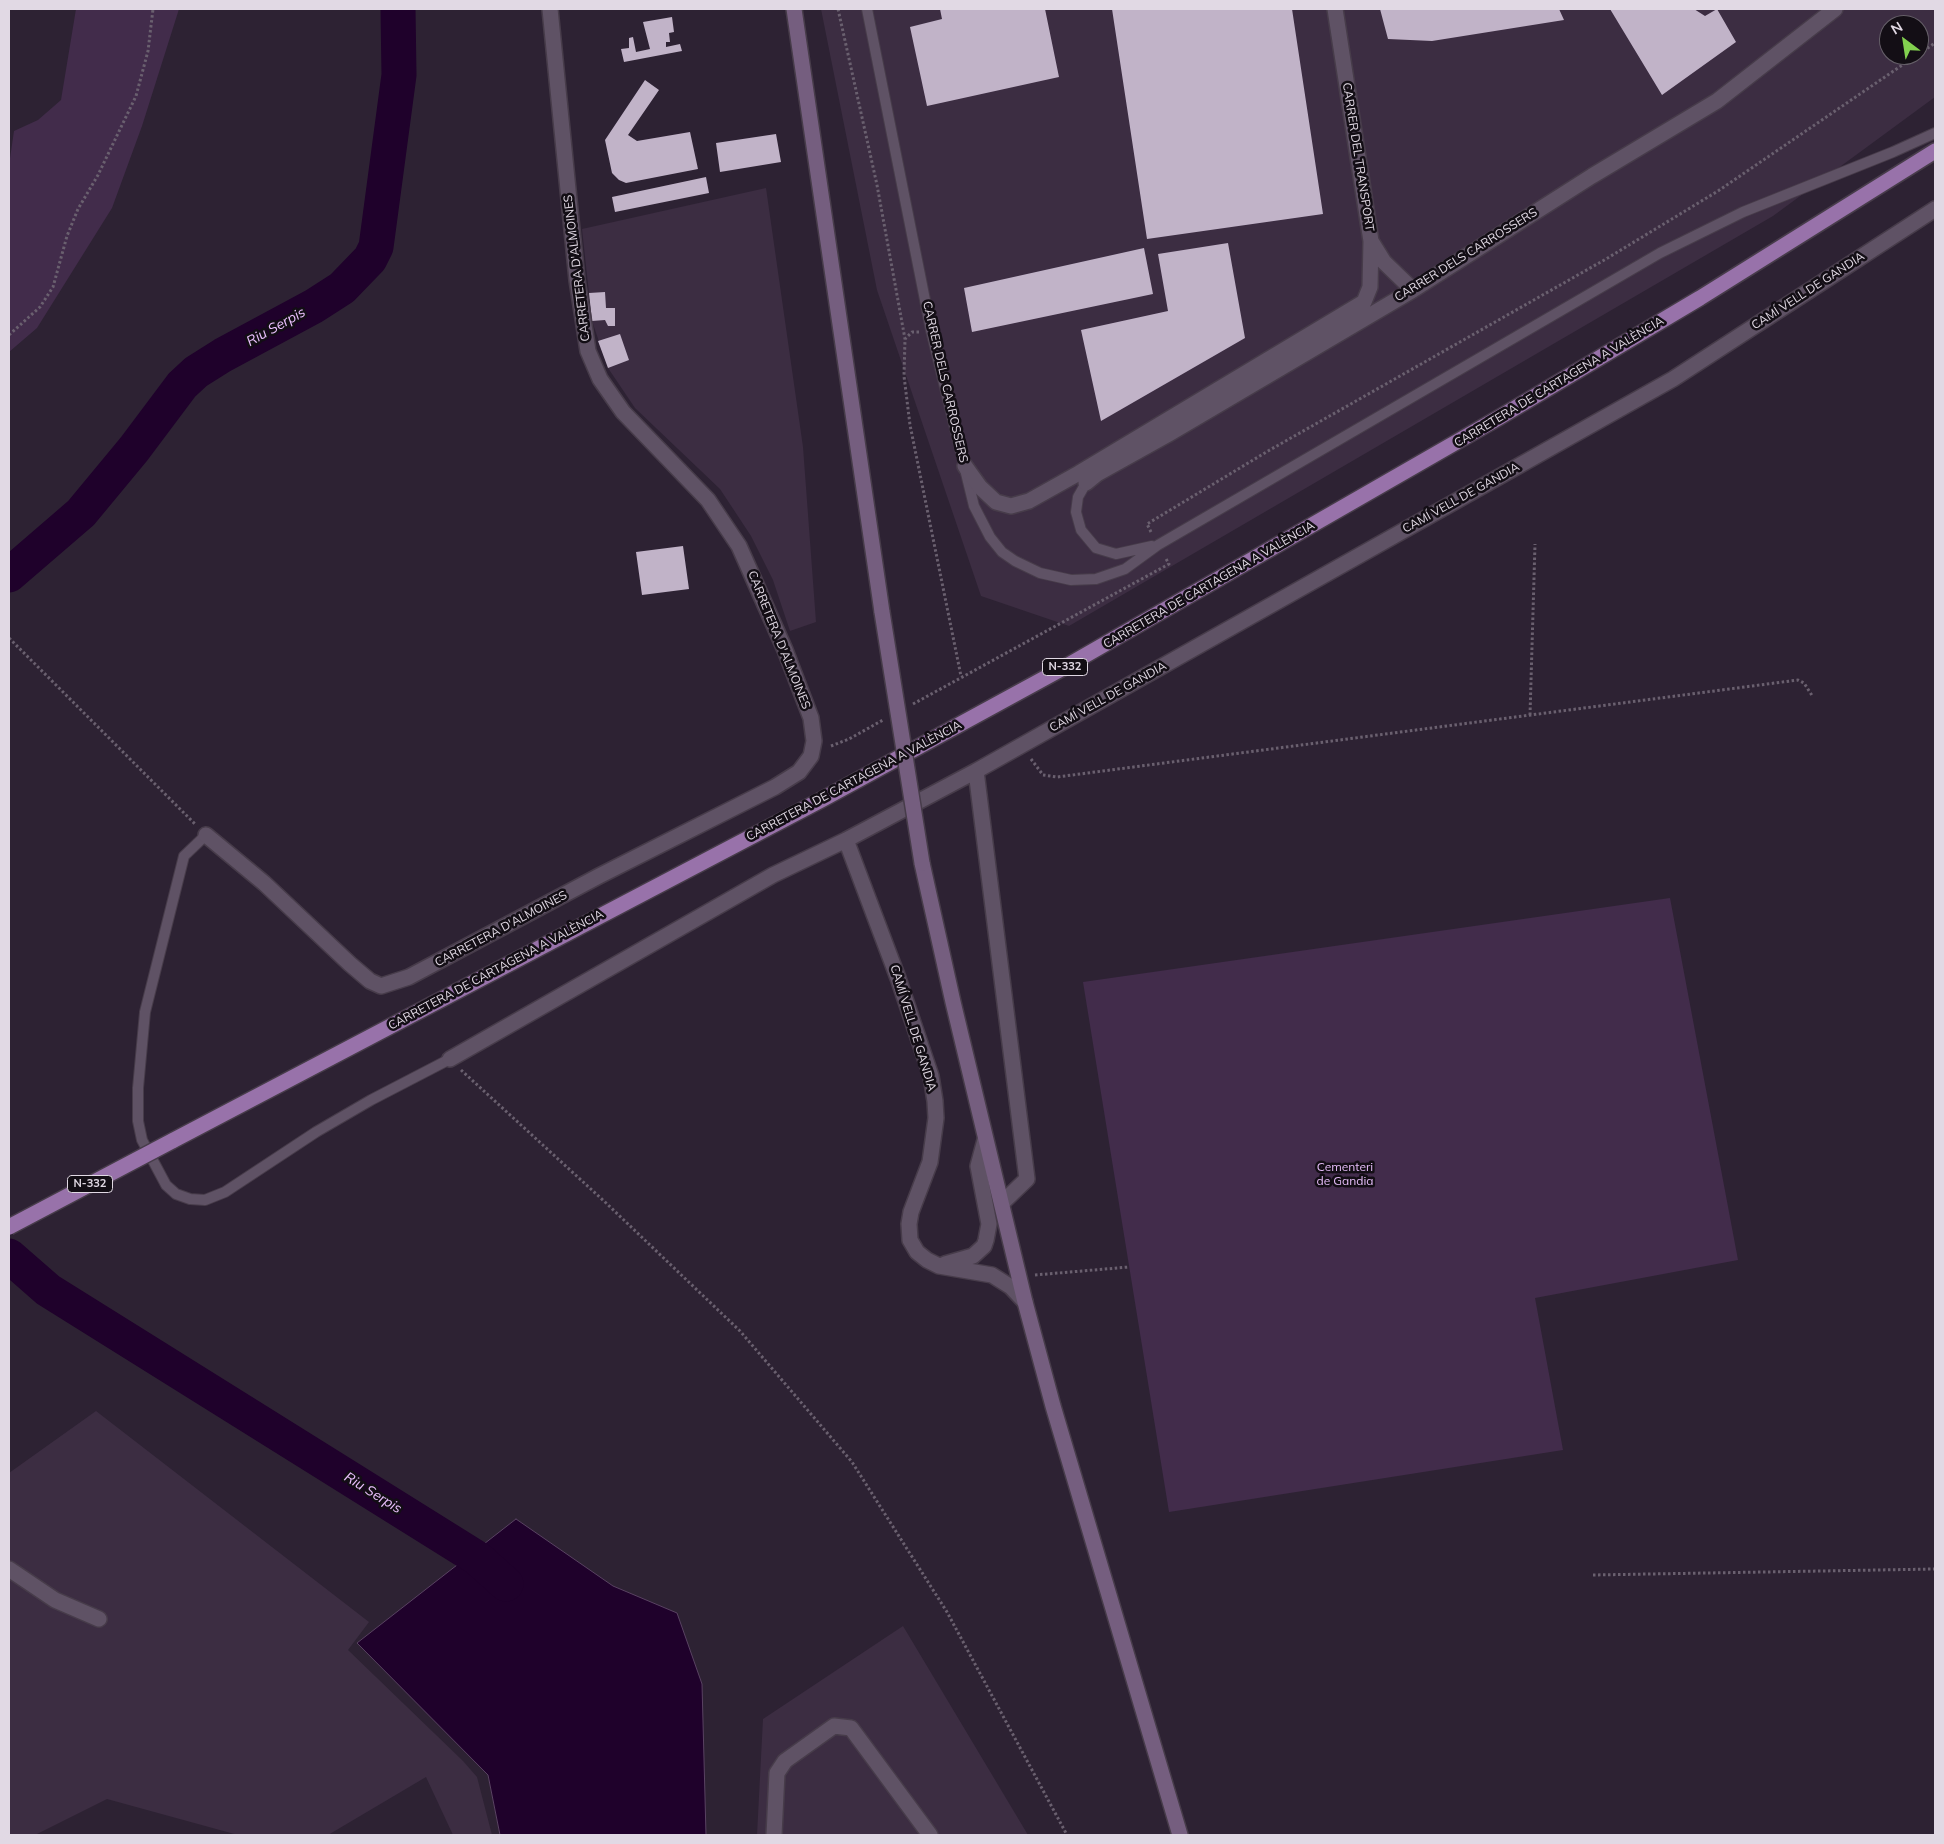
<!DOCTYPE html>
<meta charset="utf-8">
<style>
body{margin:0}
#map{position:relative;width:1944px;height:1844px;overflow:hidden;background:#2d2233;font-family:Mulish,sans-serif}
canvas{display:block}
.frame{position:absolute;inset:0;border:10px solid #e1d9e4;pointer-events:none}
.north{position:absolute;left:1879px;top:15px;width:50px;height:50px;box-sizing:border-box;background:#130e15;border:1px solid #655f68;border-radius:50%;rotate:329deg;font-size:14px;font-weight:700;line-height:20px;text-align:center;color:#e1d9e4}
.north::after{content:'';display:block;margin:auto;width:18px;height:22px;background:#82d04f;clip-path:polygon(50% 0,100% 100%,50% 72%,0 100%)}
</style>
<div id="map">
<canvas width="1944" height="1844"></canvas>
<div class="frame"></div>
<div class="north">N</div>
</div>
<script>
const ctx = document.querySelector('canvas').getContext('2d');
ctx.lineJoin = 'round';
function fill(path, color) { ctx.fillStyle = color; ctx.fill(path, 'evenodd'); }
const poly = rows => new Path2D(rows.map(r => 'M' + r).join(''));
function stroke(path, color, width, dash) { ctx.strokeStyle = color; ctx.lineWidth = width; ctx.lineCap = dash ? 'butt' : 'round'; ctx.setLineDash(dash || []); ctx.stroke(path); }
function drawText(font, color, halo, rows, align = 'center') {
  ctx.font = font + ' Mulish,sans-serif'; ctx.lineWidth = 5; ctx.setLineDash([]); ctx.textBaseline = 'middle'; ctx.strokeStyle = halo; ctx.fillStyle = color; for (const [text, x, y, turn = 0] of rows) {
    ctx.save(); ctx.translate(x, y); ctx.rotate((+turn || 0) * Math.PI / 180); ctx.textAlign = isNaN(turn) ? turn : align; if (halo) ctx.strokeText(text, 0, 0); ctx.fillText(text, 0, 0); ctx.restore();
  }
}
fill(poly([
 [821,9,1935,9,1935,97,1773,216,1069,626,981,596,877,290],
 [1889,25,1919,25,1919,55,1889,55],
 [766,188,803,447,816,622,790,631,773,580,751,536,720,489,635,408,608,368,592,321,582,229],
 [96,1411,369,1622,348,1650,463,1761,477,1777,492,1835,453,1835,426,1777,328,1835,238,1835,107,1799,35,1835,9,1835,9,1473],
 [903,1626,1028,1835,757,1835,763,1719]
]), '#3c2d42');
fill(poly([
 [76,9,179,9,142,126,112,208,37,328,9,352,9,165,14,131,38,120,61,100],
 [1670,898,1738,1260,1535,1298,1563,1450,1169,1512,1083,982]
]), '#422c4b');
const water = poly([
 [516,1519,613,1586,677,1613,702,1684,706,1835,500,1835,488,1775,357,1643,516,1519]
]);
fill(water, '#1f012b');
stroke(water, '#594262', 1);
stroke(poly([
 [9,575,81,513,134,449,182,385,196,372,223,355,314,306,342,288,370,259,376,247,399,75,398,9],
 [9,1256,48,1290,477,1558,506,1584]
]), '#1f012b', 35);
fill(poly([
 [940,9,1045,9,1059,77,927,106,910,27,942,19],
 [1112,9,1292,9,1323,214,1147,239],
 [1380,9,1559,9,1564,20,1432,41,1388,39],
 [1610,9,1694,9,1705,16,1717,9,1736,42,1662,95],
 [672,17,674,32,669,33,670,42,666,42,666,47,680,44,682,51,624,62,621,49,629,48,629,38,633,37,636,52,650,49,643,22],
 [645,80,659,90,628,135,637,141,690,132,698,169,626,183,619,180,612,173,605,140],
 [776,134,781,162,720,172,716,143],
 [706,177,709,193,615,212,612,197],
 [1228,243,1245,338,1101,421,1081,330,1168,311,1158,254],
 [1144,248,1153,294,972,332,964,288],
 [605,292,606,308,615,308,615,326,608,326,605,320,592,321,589,293],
 [620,334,629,360,608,368,598,341],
 [683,546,689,589,642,595,636,552]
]), '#c1b3c8');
const service = poly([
 [867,9,931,330,974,506,990,537,1002,552,1015,561,1040,573,1071,580,1096,579,1125,569,1158,545,1660,253,1743,212,1893,152,1935,133],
 [1086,483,1078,497,1076,512,1081,530,1096,548,1116,554,1152,546],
 [206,835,184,856,145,1012,138,1088,138,1121,142,1140,166,1185,176,1194,190,1199,205,1200,225,1192,316,1132,371,1100,450,1059]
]);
const minor = poly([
 [1335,9,1371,241,1384,262,1413,290],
 [965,466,980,487,996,502,1011,506,1029,501,1079,473,1364,302,1370,287,1371,241],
 [1086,483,1097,474,1167,435,1413,290,1592,176,1717,101,1835,9],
 [976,771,1027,1179,1002,1203],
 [206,835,264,883,350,964,370,981,381,986,409,977,599,876,775,787,799,772,811,756,814,741,811,718,785,650,739,546,708,500,623,412,600,379,588,351,577,280,550,9],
 [846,840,898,978,931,1076,935,1101,936,1118,930,1162,911,1212,909,1224,910,1240,917,1252,927,1260,939,1266,992,1275,1011,1287,1025,1302],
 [450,1059,773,875,846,840,976,771,1673,379,1935,209],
 [945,1264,973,1256,984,1246,986,1240,989,1224,978,1166,985,1140],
 [9,1569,55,1600,99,1619],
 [774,1835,777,1773,785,1761,834,1726,851,1728,930,1835]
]);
const secondary = poly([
 [794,9,882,612],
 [922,863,953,1002,1025,1302,1053,1406,1180,1835]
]);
const trunk = poly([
 [172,1141,823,799,1065,667,1500,417,1700,298,1935,151]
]);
stroke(service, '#473c4a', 12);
stroke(minor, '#473c4a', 18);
stroke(secondary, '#473c4a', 18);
stroke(trunk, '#473c4a', 18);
stroke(poly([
 [838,9,877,185,905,339],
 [1919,54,1935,43],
 [919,332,912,332,905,339,904,376,910,425,961,676],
 [9,335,40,307,53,287,67,236,78,209,98,175,136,96,148,51,153,9],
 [1151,532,1147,524,1268,451,1606,259,1718,191,1917,55],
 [9,638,195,824],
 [913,704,1169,564,1165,557],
 [1530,715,1535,544],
 [831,746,849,739,883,720],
 [1031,759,1043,775,1057,777,1798,680,1804,683,1813,697],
 [461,1070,605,1202,740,1331,852,1462,947,1612,1067,1835],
 [1035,1275,1129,1267],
 [1593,1575,1935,1569]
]), '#6a606f', 3, [2.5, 2.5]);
stroke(service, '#5f5265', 10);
stroke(minor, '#5f5265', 15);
stroke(secondary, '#755e7f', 15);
stroke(trunk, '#9872aa', 15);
const secondaryBridge = poly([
 [882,612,922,863]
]);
const trunkBridge = poly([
 [9,1227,172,1141]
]);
stroke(secondaryBridge, '#473c4a', 18, []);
stroke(trunkBridge, '#473c4a', 18, []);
stroke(secondaryBridge, '#755e7f', 15);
stroke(trunkBridge, '#9872aa', 15);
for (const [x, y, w] of [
 [1065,667,45],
 [90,1184,45]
]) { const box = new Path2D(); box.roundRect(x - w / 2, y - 8.5, w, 17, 4); ctx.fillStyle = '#130e15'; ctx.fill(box); stroke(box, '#e1d9e4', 1); }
drawText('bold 11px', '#e1d9e4', null, [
 ["N-332",1065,667],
 ["N-332",90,1184]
]);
drawText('12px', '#e1d9e4', '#130e15', [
 ["CARRER DEL TRANSPORT",1358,157,81],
 ["CARRER DELS CARROSSERS",1466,255,-32],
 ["CARRETERA D'ALMOINES",577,268,-97],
 ["CAMÍ VELL DE GANDIA",1808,291,-33],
 ["CARRER DELS CARROSSERS",945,382,77],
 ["CARRETERA DE CARTAGENA A VALÈNCIA",1559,382,-31],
 ["CAMÍ VELL DE GANDIA",1461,498,-29],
 ["CARRETERA DE CARTAGENA A VALÈNCIA",1209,585,-30],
 ["CARRETERA D'ALMOINES",779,640,68],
 ["CAMÍ VELL DE GANDIA",1108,697,-29],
 ["CARRETERA DE CARTAGENA A VALÈNCIA",854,781,-28],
 ["CARRETERA D'ALMOINES",501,929,-28],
 ["CARRETERA DE CARTAGENA A VALÈNCIA",496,970,-28],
 ["CAMÍ VELL DE GANDIA",913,1028,73]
]);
drawText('12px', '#e6bdf9', '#130e15', [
 ["Cementeri",1345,1167],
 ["de Gandia",1345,1181]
]);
drawText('italic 14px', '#ebc1fe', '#130e15', [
 ["Riu Serpis",276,327,-29],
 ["Riu Serpis",373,1493,32]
]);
</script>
